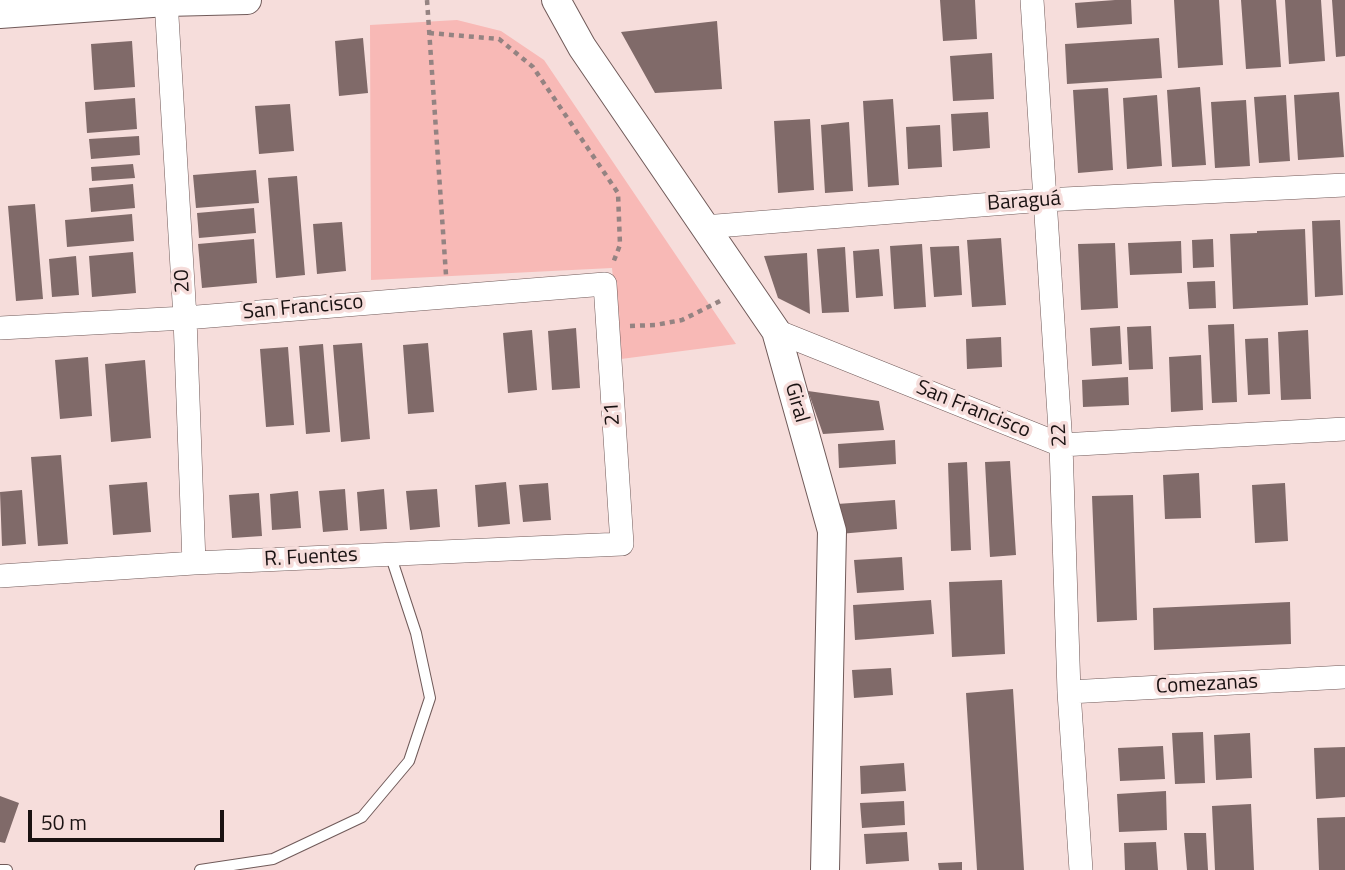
<!DOCTYPE html>
<meta charset="utf-8">
<style>
body{margin:0}
#map{position:relative;width:1345px;height:870px;overflow:hidden;background:#f6dddb;font-family:"Titillium Web",sans-serif}
canvas{display:block}
.scale{position:absolute;left:28px;top:810px;width:196px;height:32px;box-sizing:border-box;border:4px solid #1a1212;border-top:0;padding-left:9px;font-size:21px;line-height:24px;white-space:nowrap;color:#1a1212;-webkit-text-stroke:5px #f6dddb;paint-order:stroke}
</style>
<div id="map">
<canvas width="1345" height="870"></canvas>
<div class="scale">50 m</div>
</div>
<script>
const ctx = document.querySelector('canvas').getContext('2d');
ctx.lineJoin = 'round';
function fill(path, color) { ctx.fillStyle = color; ctx.fill(path, 'evenodd'); }
const poly = rows => new Path2D(rows.map(r => 'M' + r).join(''));
function stroke(path, color, width, dash) { ctx.strokeStyle = color; ctx.lineWidth = width; ctx.lineCap = dash ? 'butt' : 'round'; ctx.setLineDash(dash || []); ctx.stroke(path); }
function drawText(font, color, halo, rows, align = 'center') {
  ctx.font = font + ' "Titillium Web",sans-serif'; ctx.lineWidth = 7; ctx.setLineDash([]); ctx.textBaseline = 'middle'; ctx.strokeStyle = halo; ctx.fillStyle = color; for (const [text, x, y, turn = 0] of rows) {
    ctx.save(); ctx.translate(x, y); ctx.rotate((+turn || 0) * Math.PI / 180); ctx.textAlign = isNaN(turn) ? turn : align; if (halo) ctx.strokeText(text, 0, 0); ctx.fillText(text, 0, 0); ctx.restore();
  }
}
fill(poly([
 [457,20,501,31,544,60,736,344,621,359,612,268,371,280,370,25]
]), '#f8b9b6');
fill(poly([
 [940,0,975,0,977,39,943,41],
 [1115,0,1131,0,1132,24,1077,28,1075,3],
 [1174,0,1219,0,1223,65,1178,68],
 [1241,0,1276,0,1281,67,1246,69],
 [1285,0,1321,0,1325,61,1289,64],
 [1332,0,1345,0,1345,56,1336,57],
 [717,21,722,89,655,93,621,32],
 [363,38,368,93,339,96,335,41],
 [1159,38,1162,78,1067,84,1065,44],
 [132,41,135,87,94,90,91,44],
 [992,53,994,99,953,101,950,56],
 [1200,87,1206,165,1172,167,1167,90],
 [1108,88,1113,170,1078,173,1073,90],
 [1339,92,1344,157,1298,160,1294,95],
 [1157,95,1162,166,1127,169,1123,98],
 [1286,95,1290,161,1259,163,1254,97],
 [135,98,137,129,87,133,85,102],
 [893,99,899,185,868,187,863,101],
 [1246,100,1250,166,1215,168,1211,102],
 [290,104,294,151,259,154,255,106],
 [988,112,990,148,953,151,951,114],
 [810,119,814,190,778,193,774,121],
 [849,122,853,191,825,193,821,125],
 [940,125,942,167,908,169,906,127],
 [139,136,140,155,91,159,89,139],
 [133,164,135,178,92,181,91,167],
 [256,170,259,203,196,208,193,175],
 [297,176,305,275,276,278,268,178],
 [133,184,135,208,91,212,89,188],
 [35,204,43,299,16,301,8,206],
 [254,208,256,233,199,238,197,213],
 [132,214,134,241,67,247,65,220],
 [1340,220,1343,295,1315,297,1312,221],
 [342,222,346,271,317,274,313,224],
 [1305,229,1308,305,1233,309,1230,234,1257,233,1257,231],
 [1001,238,1006,305,972,307,967,240],
 [254,239,257,283,202,288,198,244],
 [1213,239,1214,267,1193,268,1192,240],
 [1181,241,1182,273,1130,275,1128,243],
 [1115,243,1118,308,1081,310,1078,244],
 [922,244,926,307,894,309,890,246],
 [959,246,962,295,934,297,930,247],
 [845,247,849,312,822,313,817,249],
 [879,249,883,296,856,298,853,251],
 [133,252,136,293,92,297,89,256],
 [807,253,810,314,778,298,764,256],
 [76,256,79,295,52,297,49,259],
 [1215,281,1216,308,1189,309,1187,282],
 [1234,324,1237,402,1212,403,1208,325],
 [1120,326,1122,364,1092,366,1090,328],
 [1151,326,1153,369,1129,370,1127,327],
 [576,328,580,388,552,390,548,331],
 [532,330,537,390,508,393,503,333],
 [1308,330,1311,399,1281,400,1278,332],
 [1001,337,1002,367,967,369,966,339],
 [1268,338,1270,394,1248,395,1245,339],
 [362,343,370,439,341,442,333,345],
 [428,343,434,412,408,414,403,345],
 [323,344,330,432,306,434,299,346],
 [288,347,294,425,266,427,260,349],
 [1201,355,1203,410,1171,412,1169,357],
 [88,357,92,416,60,419,55,360],
 [145,360,151,438,111,442,105,364],
 [1128,377,1129,405,1083,407,1082,380],
 [808,391,879,401,884,430,823,434],
 [895,440,896,464,839,468,838,444],
 [61,455,68,544,38,546,31,457],
 [1010,461,1016,555,990,557,985,462],
 [967,462,971,550,951,551,948,463],
 [1199,473,1201,518,1165,519,1163,475],
 [147,482,151,532,113,535,109,485],
 [506,482,510,524,478,527,475,485],
 [548,483,551,520,523,522,519,485],
 [1285,483,1288,541,1255,543,1252,485],
 [345,489,348,530,323,532,319,491],
 [384,489,387,529,360,531,357,492],
 [437,489,440,527,410,530,406,491],
 [22,490,26,544,2,546,0,492],
 [298,491,301,528,272,530,270,494],
 [259,493,262,536,232,538,229,495],
 [1133,495,1137,620,1097,622,1092,496],
 [895,500,897,529,839,534,837,504],
 [902,557,904,590,857,593,854,560],
 [1002,580,1005,654,952,657,949,582],
 [931,600,934,634,855,640,853,605],
 [1290,602,1291,644,1154,650,1153,608],
 [891,668,893,695,854,698,852,670],
 [1013,689,1024,870,977,870,966,693],
 [1203,732,1205,783,1175,784,1172,733],
 [1250,733,1252,778,1216,780,1214,735],
 [1163,746,1165,779,1120,781,1118,748],
 [1345,747,1345,797,1316,799,1314,748],
 [904,763,906,791,861,794,860,766],
 [1166,791,1167,830,1119,832,1117,794],
 [0,796,19,803,5,843,0,842],
 [904,801,905,825,862,828,860,803],
 [1251,804,1254,870,1215,870,1212,806],
 [1345,817,1345,870,1319,870,1317,818],
 [907,832,909,861,866,864,864,834],
 [1184,833,1206,833,1208,870,1187,870],
 [1156,842,1158,870,1125,870,1124,843],
 [962,862,962,870,939,870,938,863]
]), '#806a69');
const service = poly([
 [0,870,7,870],
 [200,870,273,859,362,817,409,761,430,698,416,633,390,554]
]);
const minor = poly([
 [166,0,185,318,194,563],
 [1032,0,1061,445,1069,692,1081,870],
 [704,227,1044,200,1345,185],
 [0,328,185,318,605,284,622,544,194,563,0,576],
 [776,331,1061,445,1345,429],
 [1069,692,1345,677]
]);
const tertiary = poly([
 [556,0,582,47,776,331,832,531,825,870],
 [0,14,166,2,247,0]
]);
stroke(service, '#705a59', 12);
stroke(minor, '#705a59', 24);
stroke(tertiary, '#705a59', 30);
stroke(poly([
 [427,0,446,275],
 [429,33,499,39,533,67,618,193,620,245,613,263],
 [630,326,655,325,682,320,724,299]
]), '#948382', 4.5, [5, 5]);
stroke(service, '#fff', 10);
stroke(minor, '#fff', 23);
stroke(tertiary, '#fff', 28);
drawText('21px', '#1a1212', '#f6dddb', [
 ["Baraguá",1024,202,-4],
 ["20",183,281,-93],
 ["San Francisco",303,308,-5],
 ["Giral",796,403,74],
 ["San Francisco",973,410,22],
 ["21",613,414,-94],
 ["22",1060,435,-93],
 ["R. Fuentes",311,558,-3],
 ["Comezanas",1207,685,-3]
]);
</script>
